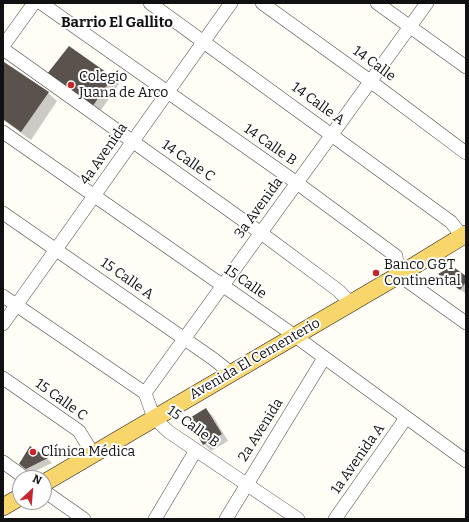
<!DOCTYPE html>
<meta charset="utf-8">
<style>
body{margin:0}
#map{position:relative;width:469px;height:522px;overflow:hidden;background:#fffdf5;font-family:Bitter,serif}
canvas{display:block}
.frame{position:absolute;inset:0;border:4px solid #111;pointer-events:none}
.north{position:absolute;left:12px;top:470px;width:40px;height:40px;box-sizing:border-box;background:#fff;border:1px solid #a0a0a0;border-radius:50%;rotate:26deg;font-size:11px;font-weight:700;line-height:16px;text-align:center;color:#111}
.north::after{content:'';display:block;margin:auto;width:14px;height:18px;background:#c4262e;clip-path:polygon(50% 0,100% 100%,50% 72%,0 100%)}
</style>
<div id="map">
<canvas width="469" height="522"></canvas>
<div class="frame"></div>
<div class="north">N</div>
</div>
<script>
const ctx = document.querySelector('canvas').getContext('2d');
ctx.lineJoin = 'round';
function fill(path, color) { ctx.fillStyle = color; ctx.fill(path, 'evenodd'); }
const poly = rows => new Path2D(rows.map(r => 'M' + r).join(''));
function stroke(path, color, width, dash) { ctx.strokeStyle = color; ctx.lineWidth = width; ctx.lineCap = dash ? 'butt' : 'round'; ctx.setLineDash(dash || []); ctx.stroke(path); }
function drawText(font, color, halo, rows, align = 'center') {
  ctx.font = font + ' Bitter,serif'; ctx.lineWidth = 4; ctx.setLineDash([]); ctx.textBaseline = 'middle'; ctx.strokeStyle = halo; ctx.fillStyle = color; for (const [text, x, y, turn = 0] of rows) {
    ctx.save(); ctx.translate(x, y); ctx.rotate((+turn || 0) * Math.PI / 180); ctx.textAlign = isNaN(turn) ? turn : align; if (halo) ctx.strokeText(text, 0, 0); ctx.fillText(text, 0, 0); ctx.restore();
  }
}
fill(poly([
 [3,66,48,93,57,101,31,140,3,120],
 [112,78,119,84,99,113,55,80],
 [444,278,466,278,466,292,465,293],
 [206,410,213,416,228,441,211,451,204,444,189,420],
 [31,448,48,459,52,463,31,473,24,469,20,464]
]), '#0003');
fill(poly([
 [69,46,113,77,92,107,47,74],
 [4,62,49,92,21,132,3,119,3,64],
 [452,266,466,276,466,282,460,290,438,274],
 [206,408,222,434,203,445,188,419],
 [30,446,48,458,26,469,19,464]
]), '#5a524d');
const minor = poly([
 [41,3,297,183,396,256,399,275,466,323],
 [150,3,451,222,462,236],
 [262,3,370,81,466,153],
 [377,3,466,67],
 [3,46,34,3],
 [3,49,261,233,339,291,350,303],
 [3,132,295,336,466,461],
 [3,213,212,358,231,373],
 [3,296,145,393,154,418,169,432,298,519],
 [3,324,231,3],
 [3,378,79,431,93,454],
 [145,393,427,3],
 [3,462,25,478],
 [44,491,84,519],
 [155,519,196,450],
 [226,519,324,358],
 [335,519,406,418]
]);
const major = poly([
 [44,483,399,275,466,234],
 [3,507,20,497]
]);
stroke(minor, '#444', 14);
stroke(major, '#222', 18);
stroke(minor, '#fff', 13);
stroke(major, '#f9d66b', 17);
for (const [x, y, r, color] of [
 [71,85,4,"#c4262e"],
 [376,273,4,"#c4262e"],
 [33,452,4,"#c4262e"]
]) { const dot = new Path2D(); dot.arc(x, y, r, 0, 2 * Math.PI); ctx.fillStyle = color; ctx.fill(dot); stroke(dot, '#fff', 1.5); }
drawText('14px', '#111', '#fff', [
 ["14 Calle",374,64,36],
 ["14 Calle A",318,104,36],
 ["14 Calle B",270,145,35],
 ["4a Avenida",104,154,-55],
 ["14 Calle C",188,161,35],
 ["3a Avenida",259,208,-54],
 ["15 Calle A",127,279,35],
 ["15 Calle",245,282,35],
 ["Avenida El Cementerio",255,359,-30],
 ["15 Calle C",61,400,36],
 ["15 Calle B",193,427,36],
 ["2a Avenida",261,430,-58],
 ["1a Avenida A",358,459,-55]
]);
drawText('14px', '#111', '#fff', [
 ["Colegio",79,77],
 ["Juana de Arco",79,93],
 ["Banco G&T",384,265],
 ["Continental",384,281],
 ["Clínica Médica",41,452]
], 'left');
drawText('bold 15px', '#111', '#fff', [
 ["Barrio El Gallito",117,23]
]);
</script>
